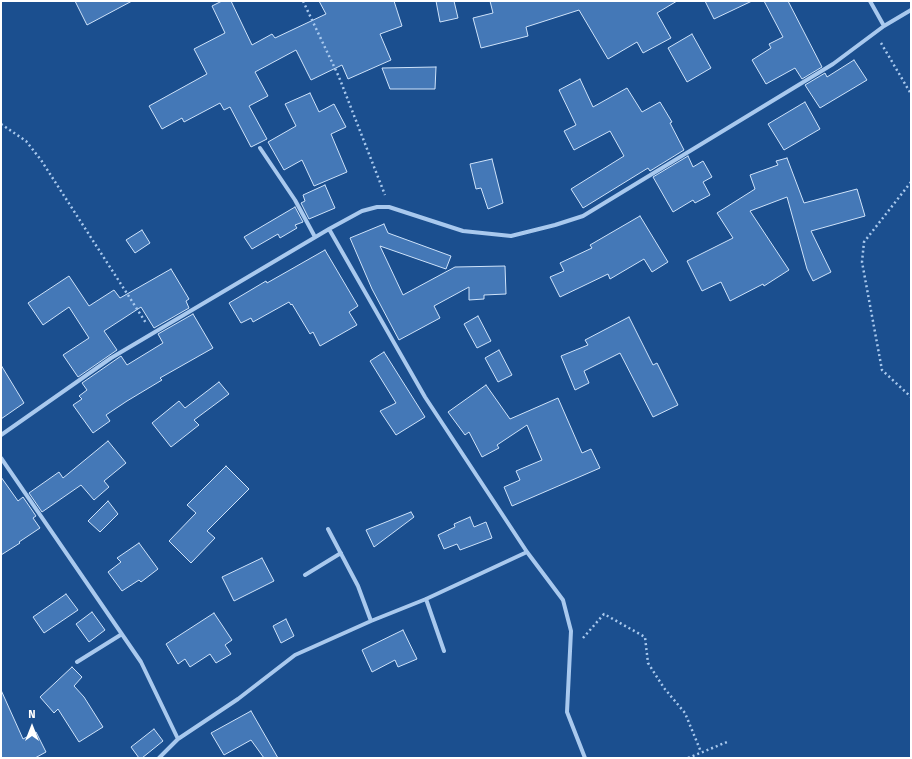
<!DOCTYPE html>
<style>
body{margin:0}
#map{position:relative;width:912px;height:759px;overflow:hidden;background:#1b4f8f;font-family:"Fira Sans",sans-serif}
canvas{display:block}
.frame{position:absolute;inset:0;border:2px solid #fff;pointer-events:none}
.north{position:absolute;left:12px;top:707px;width:40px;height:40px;-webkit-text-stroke:3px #1b4f8f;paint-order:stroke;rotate:0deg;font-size:11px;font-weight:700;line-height:16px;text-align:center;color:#fff}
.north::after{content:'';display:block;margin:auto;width:14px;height:18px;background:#fff;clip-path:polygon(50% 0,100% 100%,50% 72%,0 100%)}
</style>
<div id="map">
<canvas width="912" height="759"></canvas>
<div class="frame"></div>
<div class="north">N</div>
</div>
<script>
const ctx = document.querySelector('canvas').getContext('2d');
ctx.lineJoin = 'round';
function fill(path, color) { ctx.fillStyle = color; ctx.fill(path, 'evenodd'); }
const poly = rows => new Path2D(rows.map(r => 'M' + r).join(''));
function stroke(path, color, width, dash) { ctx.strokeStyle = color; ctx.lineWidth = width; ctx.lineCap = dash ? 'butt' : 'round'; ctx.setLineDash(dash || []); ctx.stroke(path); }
const building = poly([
 [75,1,132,1,87,25,75,1],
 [222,1,231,1,252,45,272,34,275,38,326,14,319,1,394,1,402,26,380,34,391,60,348,79,342,65,311,80,296,50,255,72,268,96,249,106,267,139,251,147,230,107,224,110,220,103,184,122,182,118,162,129,149,106,207,74,194,49,225,33,212,6,222,1],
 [436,1,454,1,458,18,440,22,436,1],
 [490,1,677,1,657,13,671,38,643,53,637,42,608,59,579,10,526,27,528,36,481,48,473,18,493,13,490,1],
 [705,1,752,1,714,19,705,1],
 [764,1,788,1,822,67,802,79,795,68,766,84,752,60,771,48,769,44,783,37,764,1],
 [692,34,711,68,687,82,668,48,692,34],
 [854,60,867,80,820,108,805,85,825,73,827,77,854,60],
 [436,67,435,89,390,89,382,68,436,67],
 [580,79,593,107,627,88,642,112,660,102,672,122,670,123,684,150,650,171,648,168,583,208,571,189,624,156,610,131,574,150,564,131,576,125,559,90,580,79],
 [310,93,319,112,334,104,346,127,331,134,347,172,314,186,302,160,284,170,268,142,296,126,285,104,310,93],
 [805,102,820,129,784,150,768,124,805,102],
 [688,156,693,167,703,161,712,177,703,182,710,195,695,203,693,200,673,212,653,177,688,156],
 [787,158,804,203,857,189,865,216,811,231,831,272,813,281,807,269,787,197,750,211,789,270,764,286,763,284,730,301,721,282,702,291,687,261,733,238,717,213,755,189,750,175,778,165,776,161,787,158],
 [492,159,503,203,488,209,481,188,476,189,470,164,492,159],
 [325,185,335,208,309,219,301,203,305,201,303,195,325,185],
 [295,207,303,222,295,225,297,228,280,238,278,234,252,249,244,237,295,207],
 [640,216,668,262,652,272,644,259,610,279,608,274,560,297,550,277,564,271,560,263,592,248,590,245,640,216],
 [384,224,388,233,451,256,446,269,380,246,403,295,455,267,505,266,506,294,484,295,484,299,469,300,469,287,434,306,440,318,399,340,372,289,350,238,384,224],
 [142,230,150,243,135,253,126,240,142,230],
 [325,250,358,306,349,312,357,325,320,346,313,332,310,334,292,304,291,305,289,302,253,322,251,318,241,323,229,303,266,281,267,283,325,250],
 [171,269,189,299,186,301,189,308,154,328,141,307,104,331,117,350,78,377,63,355,89,338,69,307,43,325,28,303,69,276,89,306,114,290,120,298,171,269],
 [193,314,213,348,160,378,162,380,127,401,106,415,110,421,93,433,73,405,82,399,79,396,87,390,82,383,121,356,127,365,163,343,158,334,193,314],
 [478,316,491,341,477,348,464,324,478,316],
 [629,317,653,365,657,363,678,405,653,417,620,353,584,371,589,383,575,390,561,356,588,345,585,340,629,317],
 [499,350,512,375,498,382,485,358,499,350],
 [384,352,425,417,396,435,380,411,396,403,370,361,384,352],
 [1,365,24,403,1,419,1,365],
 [219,382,229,394,194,420,199,425,171,447,152,423,179,401,185,408,219,382],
 [486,385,510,419,558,398,582,453,591,449,600,468,512,506,504,487,520,480,516,471,542,460,527,425,497,445,499,448,482,457,469,432,465,435,448,412,486,385],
 [108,441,126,463,104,481,109,487,94,500,81,485,42,512,29,493,59,472,63,478,108,441],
 [226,466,249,489,207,531,215,538,191,563,169,541,196,513,187,505,226,466],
 [1,477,18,501,23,497,36,516,33,518,40,528,19,542,20,543,1,555,1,477],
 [108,501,118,514,100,532,88,521,108,501],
 [411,512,414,517,374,547,366,530,411,512],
 [470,517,474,527,486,522,492,538,460,550,457,544,444,549,438,535,455,527,454,524,470,517],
 [139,543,158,569,141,582,139,580,122,591,108,572,121,562,117,558,139,543],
 [262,558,274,581,234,601,222,577,262,558],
 [66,594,78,610,44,633,33,617,66,594],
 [92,612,105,630,89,642,76,624,92,612],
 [214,613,232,640,225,645,231,654,216,663,210,654,190,667,185,659,178,664,166,644,214,613],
 [286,619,294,636,281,643,273,626,286,619],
 [403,630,417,659,398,667,395,660,372,672,362,650,403,630],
 [72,667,82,677,74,686,84,697,103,727,79,742,58,709,54,713,40,697,72,667],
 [1,690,23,739,36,732,46,752,35,758,1,758,1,690],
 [251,711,278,758,264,758,251,740,224,755,211,733,251,711],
 [154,729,163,741,142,758,139,758,131,747,154,729]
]);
fill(building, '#4478b7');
stroke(building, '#cfe3fa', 1);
stroke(poly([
 [303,1,339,77,385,195],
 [881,43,911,94],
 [1,124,26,141,41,160,146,323],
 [911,182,864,242,862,262,882,370,911,397],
 [583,638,604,614,645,637,648,663,664,688,685,713,701,752],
 [688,758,727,742]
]), '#a9c9ee', 2.5, [2, 3]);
stroke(poly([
 [870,1,884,26],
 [260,148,295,200,315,237],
 [329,229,425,397,527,552,563,600,571,631,567,712,585,758],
 [1,435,111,358,329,229,362,211,377,207,389,207,463,231,511,236,555,225,583,216,833,64,884,26,911,10],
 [1,458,141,662,178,739],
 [328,529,358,586,371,621],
 [305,575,341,553],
 [426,599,444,651],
 [77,662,122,634],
 [159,758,178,739,238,699,295,655,371,621,426,599,527,552]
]), '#a9c9ee', 4);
</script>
